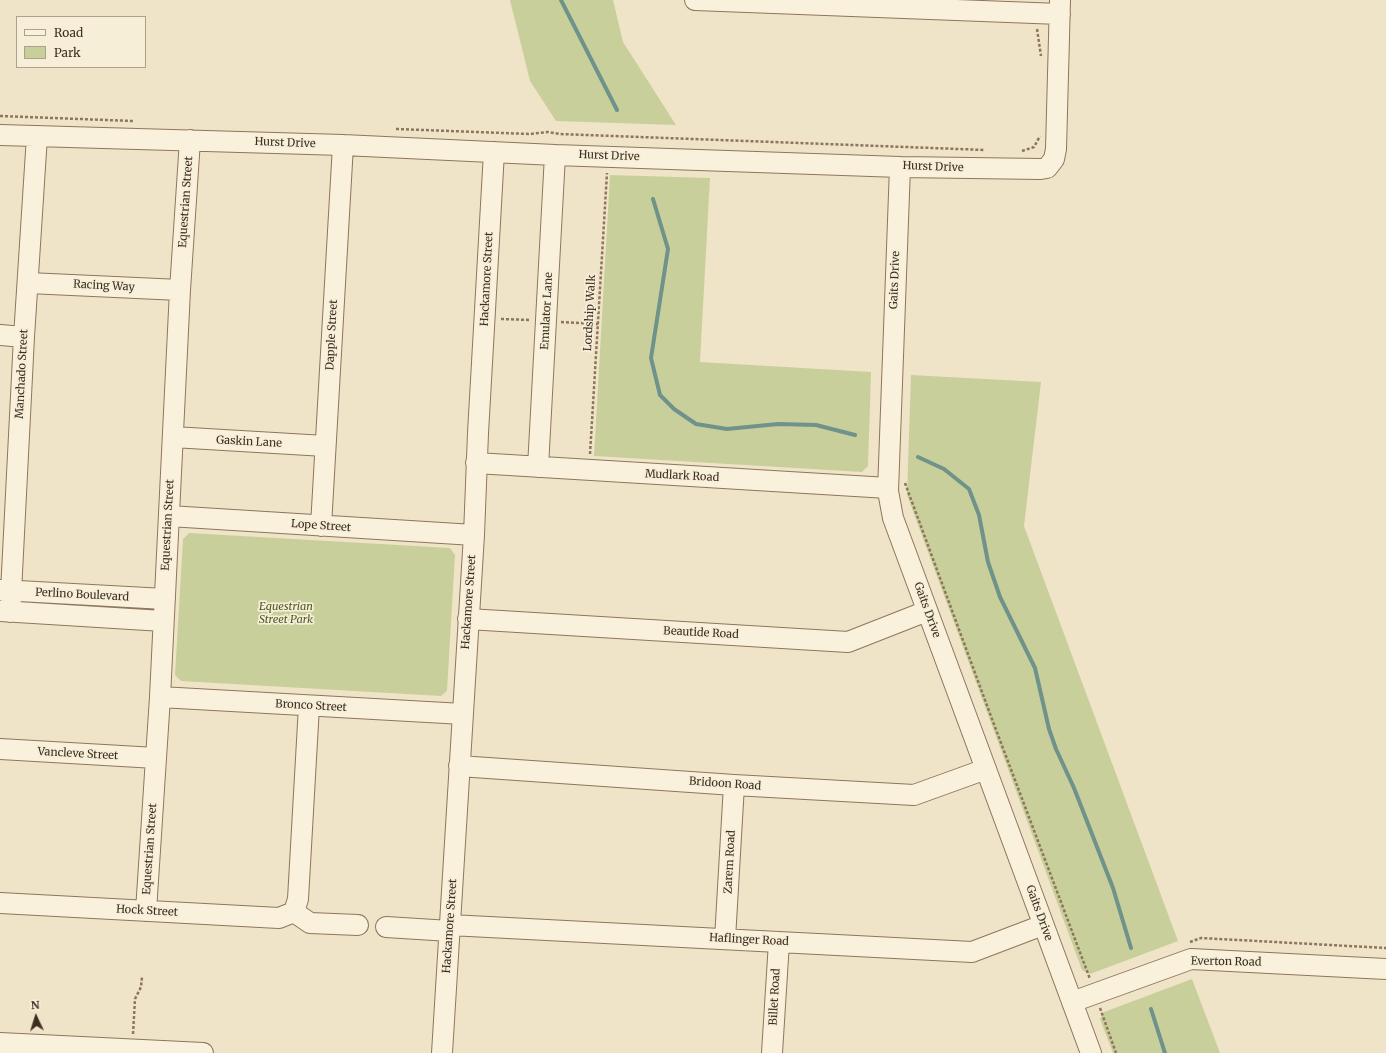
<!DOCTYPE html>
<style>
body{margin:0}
#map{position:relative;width:1386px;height:1053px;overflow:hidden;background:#f0e4c8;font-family:Merriweather,serif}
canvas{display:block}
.legend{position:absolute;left:16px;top:16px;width:130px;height:52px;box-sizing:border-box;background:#f7eed8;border:1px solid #ada18e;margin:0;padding:5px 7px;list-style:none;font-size:12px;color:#3d2e20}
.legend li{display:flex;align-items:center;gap:8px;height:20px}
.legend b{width:20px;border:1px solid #ada18e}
.north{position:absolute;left:16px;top:997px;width:40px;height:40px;-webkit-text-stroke:3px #f7eed8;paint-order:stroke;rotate:356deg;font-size:11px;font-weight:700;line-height:16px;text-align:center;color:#3d2e20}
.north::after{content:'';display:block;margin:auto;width:14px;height:18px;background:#3d2e20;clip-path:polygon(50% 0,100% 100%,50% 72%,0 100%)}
</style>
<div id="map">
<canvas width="1386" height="1053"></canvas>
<ul class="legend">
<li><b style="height:5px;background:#faf1dc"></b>Road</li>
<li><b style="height:11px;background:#c9cf9b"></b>Park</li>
</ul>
<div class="north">N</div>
</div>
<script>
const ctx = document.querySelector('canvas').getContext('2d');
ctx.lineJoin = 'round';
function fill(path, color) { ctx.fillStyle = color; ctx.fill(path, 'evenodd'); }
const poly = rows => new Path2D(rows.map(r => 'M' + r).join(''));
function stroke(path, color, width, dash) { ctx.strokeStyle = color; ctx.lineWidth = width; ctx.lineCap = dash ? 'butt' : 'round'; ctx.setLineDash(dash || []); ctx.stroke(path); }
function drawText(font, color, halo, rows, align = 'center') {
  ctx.font = font + ' Merriweather,serif'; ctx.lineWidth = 3.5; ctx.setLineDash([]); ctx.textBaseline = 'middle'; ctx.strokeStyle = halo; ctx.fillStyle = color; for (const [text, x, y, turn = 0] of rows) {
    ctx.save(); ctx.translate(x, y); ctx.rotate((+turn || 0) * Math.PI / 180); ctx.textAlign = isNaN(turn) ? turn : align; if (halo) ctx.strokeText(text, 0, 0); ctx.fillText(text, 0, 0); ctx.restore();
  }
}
fill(poly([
 [510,0,613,0,623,42,676,125,556,121,530,81],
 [610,175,710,178,700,362,871,372,868,466,862,472,594,456],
 [911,375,1041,382,1024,526,1178,941,1090,974,1082,970,907,495],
 [189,533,450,548,455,555,447,691,441,696,181,681,175,675,183,539],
 [1192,979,1220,1053,1113,1053,1100,1019,1104,1012]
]), '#c9cf9b');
stroke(poly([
 [561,0,617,110],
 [653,199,668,249,651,358,660,395,674,409,696,424,727,429,778,424,816,425,855,435],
 [918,457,944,469,969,489,979,515,988,562,1000,597,1035,668,1049,729,1056,749,1074,788,1113,888,1131,948],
 [1151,1009,1165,1053]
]), '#6f938a', 4);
const minor = poly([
 [695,0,1060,14],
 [0,135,343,145,555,155,900,167,1041,169,1047,168,1054,159,1056,149,1060,0],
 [900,167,888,491,893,518,1091,1053],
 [28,283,180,290],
 [0,335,24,337],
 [173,437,325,446],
 [476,463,888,488],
 [538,467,555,155],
 [169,516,474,535],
 [321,526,343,145],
 [0,590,165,599],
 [0,611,163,621],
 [10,612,24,337,37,136],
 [468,619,848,642,927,611],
 [160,697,463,714],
 [0,749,156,758],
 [459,766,734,785,914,795,986,769],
 [0,903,279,918,294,912,298,899,309,706],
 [146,911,160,697,180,290,190,140],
 [294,912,310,923,358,925],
 [450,925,972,952,1043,925],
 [386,927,450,931],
 [725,939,734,785],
 [1072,1002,1191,959,1386,969],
 [0,1043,203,1053],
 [442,1053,474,535,478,433,494,152],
 [772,1053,779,942]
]);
stroke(minor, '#8d765c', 22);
stroke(poly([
 [1037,29,1041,56],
 [0,116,133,121],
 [396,129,530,134,548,132,560,134,985,150],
 [1022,151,1034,147,1040,136],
 [501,319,530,320],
 [561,322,598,324],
 [590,454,607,173],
 [905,483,992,719,1090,979],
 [1190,942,1201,938,1386,948],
 [1100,1008,1116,1053],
 [133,1034,135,999,141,987,142,977]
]), '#8d765c', 2.5, [3, 2]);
stroke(minor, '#faf1dc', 20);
drawText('11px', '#3d2e20', '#f7eed8', [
 ["Hurst Drive",285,143,2],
 ["Hurst Drive",609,156,2],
 ["Hurst Drive",933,167,2],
 ["Equestrian Street",186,202,-86],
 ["Hackamore Street",487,279,-87],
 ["Gaits Drive",895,280,-88],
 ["Racing Way",104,286,3],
 ["Emulator Lane",547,311,-87],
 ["Lordship Walk",590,313,-87],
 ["Dapple Street",332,335,-87],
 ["Manchado Street",22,374,-87],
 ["Gaskin Lane",249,442,3],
 ["Mudlark Road",682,476,3],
 ["Equestrian Street",168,525,-87],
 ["Lope Street",321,526,4],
 ["Perlino Boulevard",82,595,3],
 ["Hackamore Street",469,602,-86],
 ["Gaits Drive",927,610,70],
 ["Beautide Road",701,633,3],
 ["Bronco Street",311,706,3],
 ["Vancleve Street",78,754,3],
 ["Bridoon Road",725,784,4],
 ["Equestrian Street",150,849,-86],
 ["Zarem Road",730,862,-87],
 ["Hock Street",147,911,3],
 ["Gaits Drive",1039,913,70],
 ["Hackamore Street",450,926,-86],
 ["Haflinger Road",749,940,3],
 ["Everton Road",1226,962,1],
 ["Billet Road",775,997,-87]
]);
drawText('italic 11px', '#4d5a26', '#f7eed8', [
 ["Equestrian",286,607],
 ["Street Park",286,620]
]);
</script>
